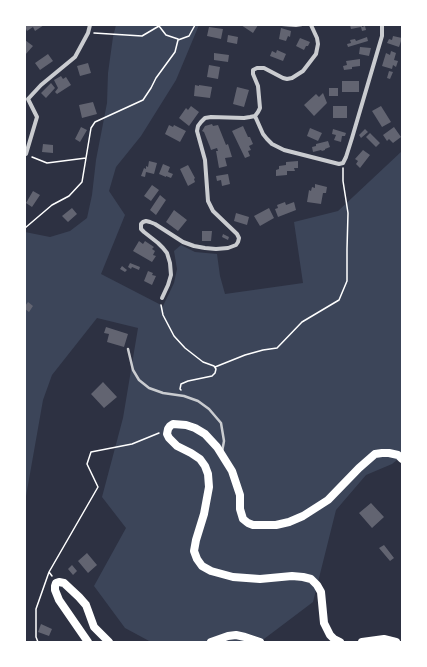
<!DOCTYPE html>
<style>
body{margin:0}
#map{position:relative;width:427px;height:667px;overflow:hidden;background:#2d3142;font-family:"Roboto Condensed",sans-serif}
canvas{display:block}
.frame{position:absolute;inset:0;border:26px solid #fff;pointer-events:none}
</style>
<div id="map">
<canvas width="427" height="667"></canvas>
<div class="frame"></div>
</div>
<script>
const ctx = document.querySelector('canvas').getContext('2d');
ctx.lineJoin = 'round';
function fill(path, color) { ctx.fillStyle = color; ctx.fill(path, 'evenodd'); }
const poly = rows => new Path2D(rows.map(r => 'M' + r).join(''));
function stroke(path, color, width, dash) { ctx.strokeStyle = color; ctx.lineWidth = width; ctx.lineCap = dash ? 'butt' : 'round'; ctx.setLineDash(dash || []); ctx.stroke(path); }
fill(poly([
 [116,25,199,25,176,80,141,136,116,167,109,191,125,215,101,274,163,306,174,283,177,269,174,251,181,245,195,252,217,254,220,276,225,294,303,283,294,222,338,211,402,151,402,456,392,464,366,475,336,510,313,602,260,642,151,642,125,628,94,586,126,528,102,497,123,418,138,328,97,318,52,375,43,400,25,502,25,232,50,237,70,231,87,218,92,195,96,160,107,103,108,73,113,37]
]), '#3c4559');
fill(poly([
 [25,25,44,25,35,31,33,27,27,31,25,27],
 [241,25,258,25,253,33],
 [350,25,362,25,362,27,365,26,366,30,362,31,361,27,351,29],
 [209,27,223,29,221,39,207,36],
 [281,28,291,31,290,37,288,36,286,41,279,39],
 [228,35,238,37,237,44,227,42],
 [393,36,402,38,399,47,387,43,389,39,392,40],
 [367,37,368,41,348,47,347,44,351,43,350,40,355,39,356,41],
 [300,38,310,42,308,46,306,46,304,50,296,46],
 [25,40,33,46,25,55],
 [360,47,371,48,369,56,359,54],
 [277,50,286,54,283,61,270,56,272,51,276,53],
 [391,51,396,53,394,60,398,61,396,67,393,65,392,69,382,66,386,53,390,55],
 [214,53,229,55,228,62,214,60],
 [48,54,53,61,40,70,35,63],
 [360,59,360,66,352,67,352,69,344,70,343,66,347,65,346,61],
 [88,63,91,73,80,76,77,66],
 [209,65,220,67,218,79,207,77],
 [389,71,393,72,390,79,387,78],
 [61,76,63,79,66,77,71,85,57,94,55,92,58,88,54,80],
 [342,81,359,81,359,92,342,92],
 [51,83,55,88,46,98,41,93],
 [195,85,199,86,199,85,212,87,210,98,194,96],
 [237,87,249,90,244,107,233,104],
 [329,88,338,88,338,96,329,96],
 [323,93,327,103,314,116,304,105,316,94,319,97],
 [93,102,97,114,82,118,79,105],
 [191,106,199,112,189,126,179,118,186,108,188,110],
 [333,106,347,106,347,118,333,118],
 [381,106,391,122,382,127,372,111],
 [212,124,213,126,218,125,226,145,228,144,232,157,225,158,227,166,219,168,216,151,218,151,217,148,211,150,210,147,204,132,202,131,205,126],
 [169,125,173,127,174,125,186,131,180,142,165,134],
 [243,126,248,137,250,137,253,144,249,146,251,150,248,151,250,156,245,158,232,131],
 [81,127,87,130,80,142,75,139],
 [394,127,401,137,393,143,389,139,387,141,383,135],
 [310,128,322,133,318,141,307,136],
 [333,129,346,133,345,136,342,136,341,142,334,140,336,135,332,134],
 [365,129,368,132,361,138,359,135],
 [370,133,380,143,376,147,366,137],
 [328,141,330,147,325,149,325,150,322,151,321,150,313,152,312,147,316,146,316,144],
 [43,144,53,145,53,153,42,152],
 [363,150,370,155,360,168,356,164,358,161,355,159],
 [149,161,157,163,154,174,146,172,145,177,141,176,144,168,146,169,146,166,148,167],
 [298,161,298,168,294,168,295,171,287,171,287,175,276,176,276,170,279,169,279,166,286,165,286,162],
 [163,164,170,167,168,172,173,174,171,178,166,176,166,177,159,174],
 [188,165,195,178,194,179,195,182,188,186,180,169],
 [228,174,230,184,222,186,221,180,217,181,216,176],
 [315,184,327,187,326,193,323,193,321,204,307,202,309,190,311,191,312,187,315,188],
 [152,185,159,190,151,201,144,196],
 [33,191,40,195,32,207,26,203],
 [160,195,166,200,156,215,150,210],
 [285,202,286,205,294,202,296,210,278,217,275,209,278,208,277,205],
 [72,208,77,214,68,222,62,216],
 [269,208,274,218,260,226,254,216],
 [174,210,187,220,178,231,166,222],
 [236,213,249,217,247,225,234,221],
 [202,231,212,231,211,241,202,241],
 [223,234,229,237,228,240,222,237],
 [139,241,143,244,145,241,154,247,152,249,155,251,153,255,156,256,152,262,133,251],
 [130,263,140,267,139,270,132,267,131,269,128,267],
 [122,266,127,270,125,272,120,269],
 [148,271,153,273,152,275,156,276,152,285,144,281],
 [28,302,33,306,29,312,25,309,25,306],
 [106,327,128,334,124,347,107,342,109,334,104,333],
 [103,382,117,397,104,408,91,394],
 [371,503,384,517,372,528,359,513],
 [384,545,394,558,390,561,379,548],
 [87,553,97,565,88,573,78,561],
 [72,565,77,571,73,575,68,569],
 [41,624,52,629,49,636,38,632]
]), '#626471');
stroke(poly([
 [277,25,296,26,305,25],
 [94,33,142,36,159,26,166,35,178,39],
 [32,157,47,163,86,158],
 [25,228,52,205,69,196,82,182,91,128,95,122,143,100,151,88,156,78,175,52,178,40,189,36,195,25],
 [161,305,163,315,174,336,185,348,203,362,214,366,216,369,215,373,212,376,188,381,181,384,180,389,181,390],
 [215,367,245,355,263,350,277,348,302,322,339,300,347,281,347,249,348,213,343,181,343,168],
 [52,576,49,572,98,487,87,464,91,452,132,444,159,433],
 [38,642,36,637,36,609,49,572]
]), '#fff', 1.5);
stroke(poly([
 [128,349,133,370,139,380,149,388,163,393,184,396,198,401,209,409,221,423,224,441,222,452]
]), '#caccd0', 2.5);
stroke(poly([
 [255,116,263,134,267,139,272,144,284,150,339,164,343,163,346,157,352,138,382,36,382,25],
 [26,154,37,117,28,99,41,85,75,57,88,33,90,25],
 [162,298,168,285,171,275,170,263,167,253,163,248,158,243,144,232,141,229,141,224,143,222,146,221,150,222,155,224,183,242,194,246,205,248,216,249,228,248,236,245,238,242,239,238,237,234,213,211,208,201,205,160,197,131,198,126,201,122,205,118,211,117,244,118,250,117,255,116,258,112,260,108,258,86,253,74,253,70,257,68,264,68,283,78,287,79,292,78,303,71,316,54,318,44,317,38,311,25]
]), '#caccd0', 4);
stroke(poly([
 [88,642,59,600,55,590,55,586,56,583,59,582,64,583,79,597,86,605,94,627,109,642],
 [211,642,228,636,236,635,245,637,260,642],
 [340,642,334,639,330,635,324,623,321,592,317,585,311,579,303,577,292,576,260,579,233,577,211,571,202,566,197,559,194,551,196,540,204,514,209,487,208,474,205,466,200,459,191,453,177,446,169,438,167,434,168,429,170,426,173,424,186,425,195,428,205,434,217,447,232,471,240,495,240,509,243,519,248,523,253,525,276,525,289,522,303,516,328,500,359,468,375,454,382,453,389,453,398,455,402,459],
 [362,642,384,639,396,642]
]), '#fff', 8);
</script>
